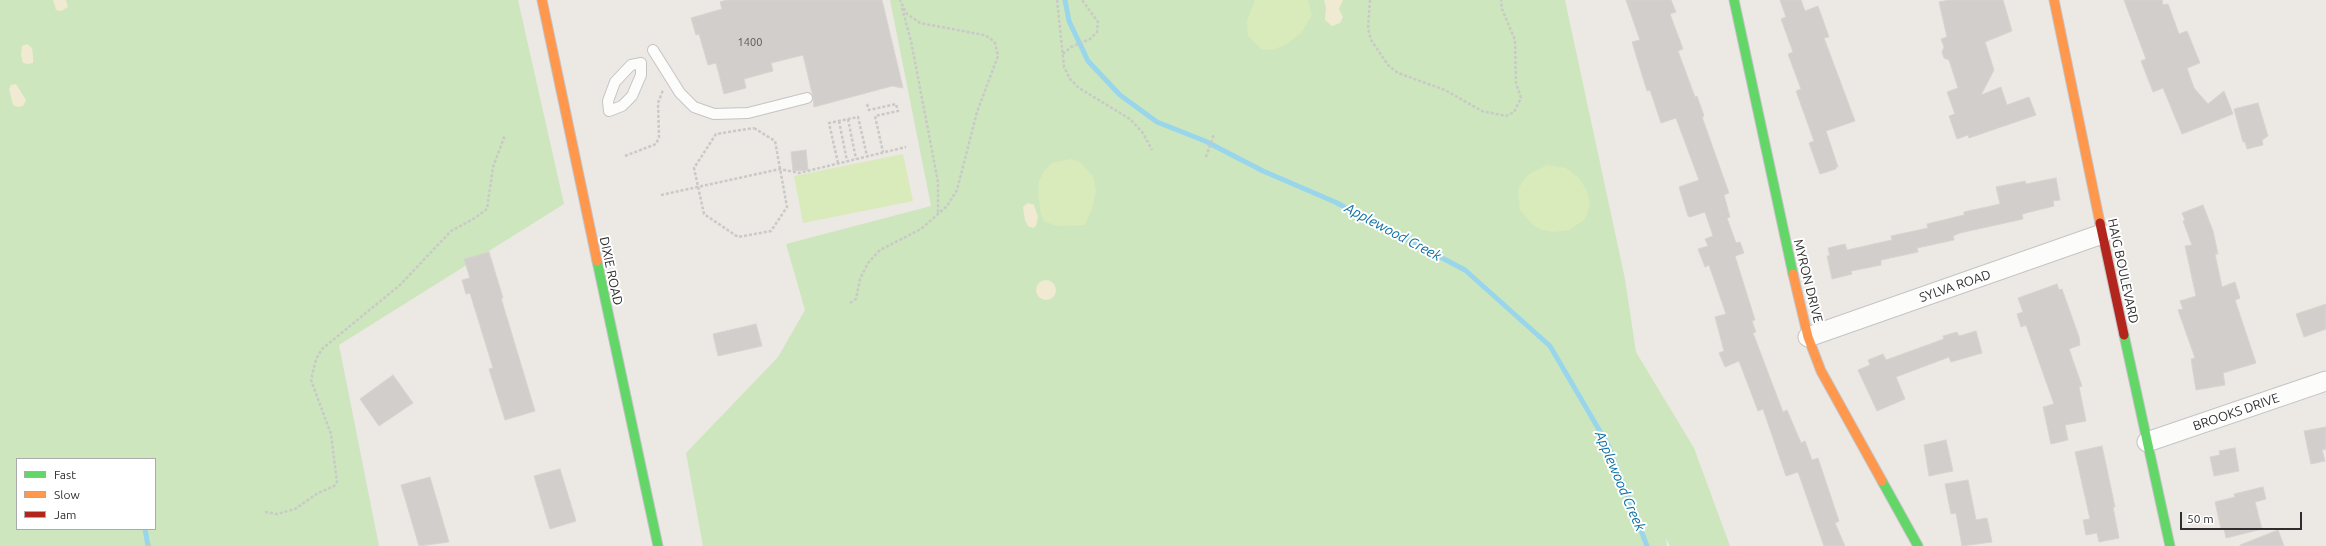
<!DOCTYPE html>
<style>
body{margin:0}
#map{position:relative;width:2326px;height:546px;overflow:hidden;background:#ece8e4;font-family:Ubuntu,sans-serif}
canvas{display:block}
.legend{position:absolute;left:16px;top:458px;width:140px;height:72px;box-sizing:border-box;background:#fff;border:1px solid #ababab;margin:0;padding:5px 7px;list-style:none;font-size:12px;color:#2e2e2e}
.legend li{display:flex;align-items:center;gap:8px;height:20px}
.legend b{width:20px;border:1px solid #ababab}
.scale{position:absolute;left:2180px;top:512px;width:122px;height:18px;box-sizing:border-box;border:2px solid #2e2e2e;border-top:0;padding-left:5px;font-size:12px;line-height:14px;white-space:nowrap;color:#2e2e2e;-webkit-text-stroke:3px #fff;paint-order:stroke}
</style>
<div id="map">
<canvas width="2326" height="546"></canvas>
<ul class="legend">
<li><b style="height:5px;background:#63d668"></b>Fast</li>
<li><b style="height:5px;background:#ff974d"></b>Slow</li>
<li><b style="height:5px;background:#b3261e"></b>Jam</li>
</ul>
<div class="scale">50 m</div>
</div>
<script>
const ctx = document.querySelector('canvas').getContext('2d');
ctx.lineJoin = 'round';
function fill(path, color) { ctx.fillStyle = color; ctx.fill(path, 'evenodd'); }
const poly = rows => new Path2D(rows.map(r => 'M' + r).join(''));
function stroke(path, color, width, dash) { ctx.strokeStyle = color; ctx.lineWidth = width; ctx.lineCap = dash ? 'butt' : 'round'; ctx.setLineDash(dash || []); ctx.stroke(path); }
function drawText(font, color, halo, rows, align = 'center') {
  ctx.font = font + ' Ubuntu,sans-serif'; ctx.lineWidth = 4; ctx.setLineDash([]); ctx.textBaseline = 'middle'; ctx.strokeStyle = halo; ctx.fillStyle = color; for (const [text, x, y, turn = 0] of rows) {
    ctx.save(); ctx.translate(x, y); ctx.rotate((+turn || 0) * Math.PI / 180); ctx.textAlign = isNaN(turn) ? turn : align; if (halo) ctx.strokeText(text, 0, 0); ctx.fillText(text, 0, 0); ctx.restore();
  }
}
fill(poly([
 [0,0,518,0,564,204,339,345,379,546,0,546],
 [17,459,155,459,155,529,17,529],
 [890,0,1565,0,1625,279,1636,352,1694,448,1730,546,1670,546,1666,538,1667,546,703,546,686,453,778,357,805,310,786,244,931,206]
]), '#cee6be');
fill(poly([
 [53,0,66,0,68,7,61,11,56,10],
 [1324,0,1343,0,1339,9,1343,17,1340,23,1332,26,1325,20,1326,8],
 [27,44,32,48,33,56,33,63,28,64,23,63,21,55,22,46],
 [16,84,26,100,23,106,18,107,13,105,9,89,11,85],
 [1028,203,1034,205,1038,217,1036,226,1033,228,1028,226,1025,220,1023,207],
 '1036 290a10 10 0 1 1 20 0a10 10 0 1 1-20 0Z'
]), '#f0ead3');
fill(poly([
 [1255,0,1308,0,1312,15,1301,33,1287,44,1275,49,1262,50,1248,36,1247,21],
 [903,154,913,201,803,223,794,176],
 [1071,159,1080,162,1093,176,1096,191,1092,209,1085,225,1058,226,1045,222,1041,215,1038,194,1039,181,1044,171,1052,163],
 [1547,165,1566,168,1578,177,1586,189,1590,203,1588,212,1584,220,1569,230,1553,232,1542,230,1533,225,1520,210,1518,191,1522,182,1529,174]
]), '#d9eabb');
stroke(poly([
 [1065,0,1069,21,1088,61,1120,95,1157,122,1205,141,1263,171,1335,202,1465,270,1550,346,1608,445,1647,546],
 [145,529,148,546]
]), '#99d6ec', 5);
const building = poly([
 [727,0,882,0,903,88,892,86,814,107,813,97,803,55,771,63,773,71,744,79,746,88,724,94,716,63,708,65,699,34,696,35,691,18,722,9,720,2,727,0],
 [1626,0,1671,0,1676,12,1670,14,1683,49,1678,51,1695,97,1697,96,1704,116,1702,117,1729,193,1724,195,1730,217,1727,218,1736,243,1740,242,1744,253,1735,256,1755,320,1752,321,1756,332,1753,333,1783,412,1787,410,1801,443,1805,441,1812,460,1818,458,1839,521,1835,523,1845,546,1824,546,1798,472,1786,476,1763,409,1758,411,1739,361,1725,367,1719,353,1724,351,1715,317,1726,314,1709,265,1705,267,1698,249,1708,246,1705,239,1713,236,1705,212,1690,217,1688,216,1679,187,1699,180,1676,118,1661,123,1650,90,1647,91,1632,42,1640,40,1626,0],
 [1780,0,1801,0,1805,11,1818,6,1829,37,1824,38,1855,121,1826,131,1838,167,1836,167,1836,169,1820,174,1809,143,1814,141,1796,91,1801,89,1788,54,1793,52,1781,19,1786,17,1780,0],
 [1950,0,2003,0,2012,31,1985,42,1994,70,1981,95,2001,87,2007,105,2029,97,2036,115,1969,138,1968,135,1957,139,1949,116,1955,114,1947,92,1958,88,1949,60,1944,58,1942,52,1944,47,1941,39,1947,37,1939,2,1950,0],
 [2124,0,2162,0,2163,5,2168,4,2179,34,2187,31,2200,63,2187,68,2194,88,2208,104,2224,91,2233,114,2182,134,2163,88,2153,92,2141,61,2146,59,2124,0],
 [2258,103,2268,136,2262,140,2263,145,2247,149,2245,142,2243,142,2234,109,2258,103],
 [806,150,808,170,793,171,791,152,806,150],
 [2056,178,2060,200,2053,201,2054,206,2022,214,2023,219,1960,233,1953,236,1954,240,1917,248,1918,252,1881,260,1881,265,1851,271,1852,274,1832,279,1827,256,1830,256,1828,248,1845,244,1847,250,1892,240,1891,236,1928,228,1927,224,1964,215,1964,212,2000,204,1996,187,2025,181,2026,184,2056,178],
 [2203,205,2213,231,2218,254,2215,254,2222,287,2235,282,2240,298,2235,300,2256,363,2223,373,2225,385,2196,390,2191,359,2195,358,2178,310,2183,309,2180,301,2196,296,2185,246,2192,245,2183,221,2185,220,2182,213,2203,205],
 [489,252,503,298,501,298,535,411,505,420,489,369,493,368,470,293,466,294,462,280,470,278,464,259,489,252],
 [2057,284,2059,290,2062,289,2079,337,2080,345,2069,349,2082,386,2079,387,2086,421,2065,425,2068,440,2051,444,2043,407,2054,404,2026,325,2021,327,2017,314,2023,312,2018,298,2057,284],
 [2326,304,2326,329,2304,337,2296,314,2326,304],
 [756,324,762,346,718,356,713,334,756,324],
 [1976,331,1982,353,1951,362,1949,357,1896,377,1905,399,1877,411,1858,370,1870,365,1868,360,1883,354,1886,360,1944,339,1943,336,1957,332,1959,336,1976,331],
 [393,375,413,403,379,426,360,399,393,375],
 [2326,427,2326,449,2322,450,2325,461,2311,464,2304,431,2326,427],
 [1946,440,1953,471,1929,476,1924,445,1946,440],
 [2102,446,2115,507,2113,507,2119,538,2099,542,2097,533,2086,535,2083,520,2090,519,2075,452,2102,446],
 [2235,448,2239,471,2214,476,2210,457,2220,455,2219,451,2235,448],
 [560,469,576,521,550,529,534,476,560,469],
 [430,477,449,542,419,546,401,485,430,477],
 [1968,480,1976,520,1987,518,1992,542,1962,546,1956,513,1951,514,1945,484,1968,480],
 [2263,487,2266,499,2255,502,2262,529,2226,538,2224,528,2221,529,2215,502,2235,497,2234,494,2263,487],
 [2278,530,2284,546,2240,546,2240,545,2278,530]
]);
fill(building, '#d1cecb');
stroke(building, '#d7d4d0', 1);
const lane = poly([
 [653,50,680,93,694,107,714,114,748,113,807,98],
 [641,63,641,75,632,96,622,106,609,111,608,101,615,82,631,65,641,63]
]);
const street = poly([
 [1808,337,2102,234],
 [2147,442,2326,381]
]);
const fast = poly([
 [1734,0,1793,274],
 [597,261,658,546],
 [2124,335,2170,546],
 [1882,481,1918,546]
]);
const slow = poly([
 [542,0,597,261],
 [2054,0,2100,223],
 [1793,274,1808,337,1821,371,1882,481]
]);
const jam = poly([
 [2100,223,2124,335]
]);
stroke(lane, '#c5c4c5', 12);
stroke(street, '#c5c4c5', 21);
stroke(fast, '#c5c4c5', 11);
stroke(slow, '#c5c4c5', 11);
stroke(jam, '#c5c4c5', 11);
stroke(poly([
 [1057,0,1064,67,1070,79,1079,88,1130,119,1143,133,1152,150],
 [1370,0,1368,28,1371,40,1388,65,1398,73,1445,90,1482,111,1506,116,1514,112,1521,98,1516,83,1515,40,1502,9,1501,0],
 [902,8,911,41,938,182,938,213],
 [1063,54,1071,47,1090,39,1097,32,1098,22,1082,0],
 [867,104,869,110,896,104,898,111,875,116,883,152],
 [848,119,856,159],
 [839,121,847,161],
 [754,128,775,141,787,207,771,231,738,237,704,214,694,168,716,134,754,128],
 [625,156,656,144,659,137,658,103,663,90],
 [1206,157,1214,134],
 [838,163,829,123,858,117,867,156],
 [661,195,780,169,799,173,906,147],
 [850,303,856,299,860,279,868,263,880,250,921,229,947,206,957,190,977,112,998,56,995,43,990,38,984,35,920,23,906,13,900,0],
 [265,512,277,514,295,509,318,493,334,486,337,482,331,434,311,380,316,359,322,349,400,285,451,231,475,218,487,209,493,167,505,135],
 [146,546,151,544]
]), '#c9c9c8', 2.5, [3, 2]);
stroke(lane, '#fcfcfb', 10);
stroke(street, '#fcfcfb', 19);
stroke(fast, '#63d668', 9);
stroke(slow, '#ff974d', 9);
stroke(jam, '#b3261e', 9);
drawText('11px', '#585857', null, [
 ["1400",750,42]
]);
drawText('13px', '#2e2e2e', '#fff', [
 ["DIXIE ROAD",611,271,78],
 ["HAIG BOULEVARD",2123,271,78],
 ["MYRON DRIVE",1808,281,76],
 ["SYLVA ROAD",1955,286,-19],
 ["BROOKS DRIVE",2236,412,-19]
]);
drawText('italic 14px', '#0d6fa3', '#fff', [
 ["Applewood Creek",1393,232,28],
 ["Applewood Creek",1620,481,67]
]);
</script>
